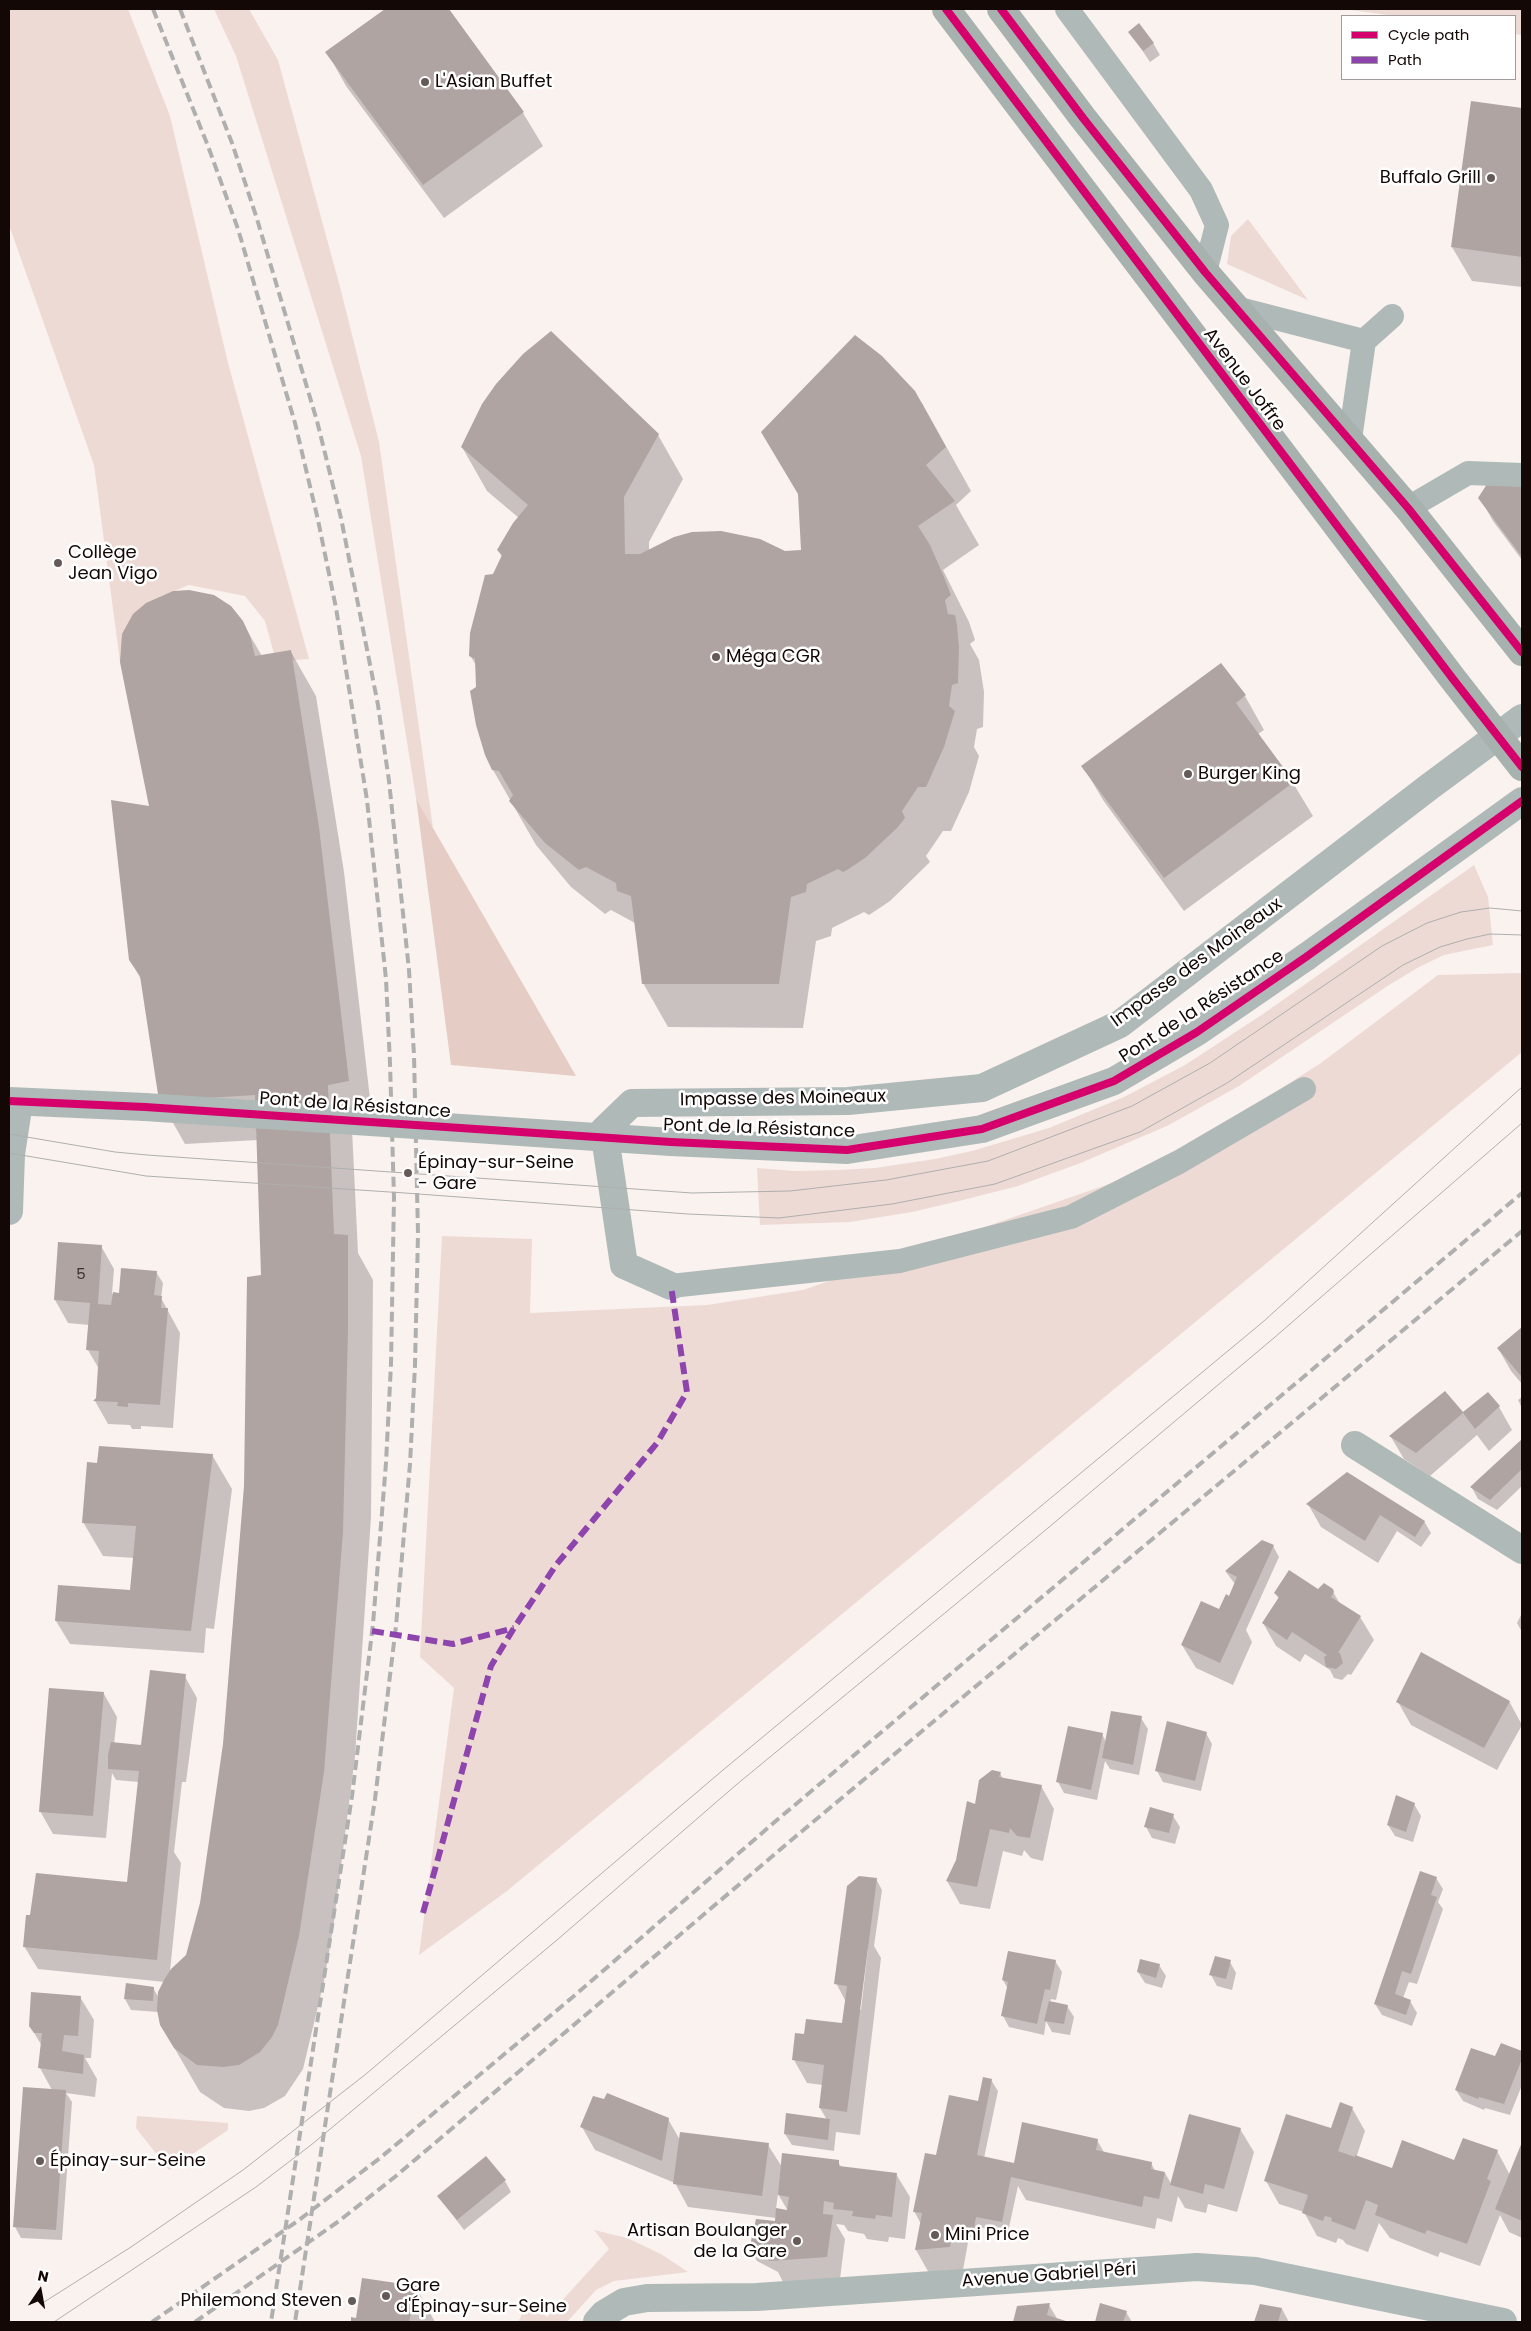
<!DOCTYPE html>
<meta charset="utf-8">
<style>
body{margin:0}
#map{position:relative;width:1531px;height:2331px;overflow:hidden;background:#faf2ef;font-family:Poppins,sans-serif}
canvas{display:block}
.frame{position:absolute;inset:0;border:10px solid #130806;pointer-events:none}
.legend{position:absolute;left:1341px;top:15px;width:175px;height:65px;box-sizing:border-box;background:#fff;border:1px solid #a19c9b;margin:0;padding:6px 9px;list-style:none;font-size:15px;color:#130806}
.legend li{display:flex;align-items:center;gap:10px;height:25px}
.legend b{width:25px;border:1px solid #a19c9b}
.north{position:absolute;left:15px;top:2266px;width:50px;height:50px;-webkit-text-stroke:4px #fff;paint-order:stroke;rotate:12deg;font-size:14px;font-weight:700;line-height:20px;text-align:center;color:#130806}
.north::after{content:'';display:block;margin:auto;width:18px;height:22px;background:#130806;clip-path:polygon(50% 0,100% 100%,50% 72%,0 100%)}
</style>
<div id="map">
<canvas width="1531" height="2331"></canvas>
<div class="frame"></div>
<ul class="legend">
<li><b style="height:6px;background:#d6006c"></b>Cycle path</li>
<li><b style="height:6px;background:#8e44ad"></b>Path</li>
</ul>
<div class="north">N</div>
</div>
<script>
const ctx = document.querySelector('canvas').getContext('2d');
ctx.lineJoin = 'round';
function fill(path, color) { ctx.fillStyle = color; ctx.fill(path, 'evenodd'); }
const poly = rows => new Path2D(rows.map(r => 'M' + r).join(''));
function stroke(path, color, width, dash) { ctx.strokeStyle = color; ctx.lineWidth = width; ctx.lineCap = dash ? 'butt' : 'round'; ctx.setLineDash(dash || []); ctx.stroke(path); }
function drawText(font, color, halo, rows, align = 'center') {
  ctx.font = font + ' Poppins,sans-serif'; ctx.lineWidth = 5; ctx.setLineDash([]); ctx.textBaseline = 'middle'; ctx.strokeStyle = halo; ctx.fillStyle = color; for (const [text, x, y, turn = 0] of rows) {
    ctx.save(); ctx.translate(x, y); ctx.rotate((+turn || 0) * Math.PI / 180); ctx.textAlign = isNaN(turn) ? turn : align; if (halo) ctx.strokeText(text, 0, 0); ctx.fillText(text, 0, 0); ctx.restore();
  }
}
fill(poly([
 [9,9,128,9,170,116,228,363,309,659,276,661,265,621,245,596,189,585,159,597,138,645,149,806,120,662,94,465,9,225],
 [214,9,249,9,278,60,340,287,379,442,433,828,416,798,361,456,236,56],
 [1344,9,1522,9,1522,35,1515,34,1515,16,1395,16],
 [1248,219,1308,300,1227,264,1231,236],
 [1474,865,1488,897,1493,945,1444,955,1419,967,1389,985,1239,1086,1167,1126,1083,1162,1018,1186,959,1201,912,1212,850,1222,760,1225,757,1168,795,1171,838,1170,875,1168,935,1159,972,1151,1049,1128,1124,1097,1185,1065,1263,1014],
 [1522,973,1522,1052,507,1891,419,1955,454,1688,420,1657,442,1236,532,1239,530,1313,707,1305,803,1290,1155,1168,1321,1063,1438,975],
 [137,2116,228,2123,228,2130,169,2170,136,2128],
 [594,2230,627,2238,661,2254,688,2272,614,2281,596,2290,567,2322,519,2321,527,2301,547,2317,609,2249]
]), '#eedad5');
fill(poly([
 [416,798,433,828,576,1076,451,1065]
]), '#e5ccc4');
fill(poly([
 [387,9,447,9,523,113,543,146,444,218,346,86,327,52],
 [1130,32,1153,43,1160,55,1150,62],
 [1472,103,1522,109,1522,287,1472,281,1452,247],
 [905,381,922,403,971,491,956,505,979,545,943,570,969,622,975,640,970,644,979,660,984,692,983,727,977,729,974,747,979,756,969,792,951,831,943,831,926,856,930,862,890,901,869,915,864,912,832,928,831,936,816,941,803,1028,668,1027,643,983,635,923,611,910,605,914,571,887,536,845,493,770,477,687,477,667,470,655,494,575,502,557,498,550,519,518,487,491,462,447,658,435,683,479,649,542,649,550,802,552],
 [1522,486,1522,560,1493,521,1480,498],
 [242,622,262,656,291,652,316,696,344,872,373,1125,352,1129,358,1253,373,1280,371,1517,355,1756,333,1929,324,1981,303,2069,285,2096,264,2108,249,2111,224,2108,200,2092,161,2025,159,2012,131,2010,125,1999,153,1988,159,1998,165,1982,38,1969,24,1946,128,1883,139,1782,116,1780,112,1773,106,1838,53,1834,40,1811,104,1694,117,1717,114,1744,140,1746,184,1675,197,1698,186,1782,182,1782,174,1852,181,1863,170,1971,187,1955,202,1904,224,1744,263,1276,258,1140,185,1144,160,1100,142,981,130,960,150,808],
 [1245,696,1264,730,1258,734,1293,783,1313,816,1184,911,1103,800,1083,766],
 [59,1244,101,1246,114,1269,112,1294,120,1294,156,1272,163,1283,161,1298,180,1333,173,1428,141,1426,141,1429,132,1429,130,1425,108,1424,95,1401,97,1399,99,1369,88,1350,89,1325,68,1323,55,1300],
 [1522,1329,1522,1384,1511,1371,1498,1348],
 [1445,1393,1463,1414,1488,1394,1499,1407,1512,1430,1489,1451,1477,1435,1430,1476,1404,1459,1391,1437],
 [1522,1397,1522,1408,1518,1400],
 [1522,1441,1522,1486,1497,1510,1478,1499,1472,1488],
 [212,1455,232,1489,214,1629,206,1628,204,1653,70,1644,56,1621,132,1592,135,1558,103,1556,83,1522,99,1464],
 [1308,1504,1424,1521,1431,1533,1421,1547,1397,1531,1378,1563,1321,1527],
 [1273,1546,1279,1557,1246,1630,1252,1642,1233,1685,1196,1668,1182,1645,1223,1612,1235,1584,1226,1572],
 [1318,1590,1332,1590,1340,1604,1360,1617,1374,1640,1351,1675,1348,1674,1342,1680,1334,1678,1330,1670,1305,1654,1300,1662,1276,1646,1263,1623,1279,1599,1275,1593],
 [1522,1613,1522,1632,1517,1623],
 [1509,1701,1522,1725,1497,1770,1411,1725,1398,1702],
 [1141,1718,1148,1729,1139,1775,1110,1769,1105,1761,1097,1800,1064,1793,1058,1782,1102,1734,1106,1742],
 [1206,1733,1212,1744,1201,1791,1163,1782,1157,1771],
 [1000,1773,1003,1779,1041,1786,1054,1809,1043,1861,1031,1858,1024,1850,1022,1856,1003,1851,990,1909,960,1904,947,1881,957,1860,976,1805],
 [1414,1804,1421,1816,1413,1842,1395,1836,1388,1825],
 [1173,1816,1180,1827,1175,1844,1152,1838,1146,1827],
 [1436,1878,1443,1889,1438,1902,1443,1909,1417,1984,1409,1982,1403,1998,1410,2001,1417,2013,1412,2026,1382,2015,1375,2004],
 [876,1879,882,1890,874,1946,881,1958,860,2135,836,2132,834,2151,792,2145,785,2134,827,2120,820,2108,823,2085,807,2083,794,2060,805,2035,843,2024,846,2002,836,1983],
 [866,1949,868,1949,861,2010,858,2008],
 [1055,1961,1062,1972,1056,2000,1051,1999,1050,2002,1067,2006,1074,2017,1070,2035,1052,2032,1046,2021,1044,2035,1009,2027,1003,2016,1008,1989,1003,1980],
 [1230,1962,1236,1973,1232,1990,1217,1986,1211,1975],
 [1159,1965,1166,1976,1162,1988,1145,1983,1138,1972],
 [80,1997,94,2020,91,2058,85,2058,97,2079,95,2097,66,2093,72,2102,62,2240,21,2238,15,2227,52,2090,40,2068,42,2046,30,2026],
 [1501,2044,1522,2053,1522,2085,1510,2115,1485,2108,1484,2110,1463,2101,1456,2090,1496,2058],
 [991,2080,998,2091,984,2158,1015,2165,1097,2140,1105,2154,1151,2163,1155,2171,1165,2173,1172,2185,1240,2129,1254,2152,1237,2212,1208,2204,1206,2213,1185,2208,1178,2196,1172,2222,1157,2218,1155,2229,1026,2200,1018,2186,1008,2232,982,2228,980,2240,969,2237,963,2270,929,2273,916,2250,921,2224,914,2211,937,2156,979,2102],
 [1352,2108,1365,2131,1356,2158,1393,2169,1455,2161,1497,2151,1510,2175,1522,2145,1522,2238,1509,2232,1500,2215,1480,2266,1440,2252,1438,2257,1390,2238,1379,2223,1368,2252,1346,2244,1343,2240,1338,2238,1336,2243,1317,2236,1304,2212,1279,2204,1266,2181,1332,2130],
 [668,2119,680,2140,768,2145,782,2167,838,2162,842,2168,896,2174,910,2197,905,2239,889,2237,888,2242,867,2239,864,2234,848,2231,844,2225,836,2224,845,2239,840,2279,784,2284,778,2272,757,2261,750,2249,776,2222,776,2218,688,2207,675,2183,595,2150,582,2127],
 [778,2194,788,2211,776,2209],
 [505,2181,511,2192,464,2230,438,2196],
 [416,2287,435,2322,352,2322,352,2319,357,2320],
 [1101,2304,1126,2312,1132,2322,1096,2322],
 [1049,2305,1058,2320,1067,2322,1014,2322,1018,2307],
 [1261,2305,1282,2309,1289,2322,1255,2322]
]), '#0003');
fill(poly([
 [385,9,449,9,524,112,423,185,325,52],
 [1139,23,1154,43,1143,51,1128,32],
 [1471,101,1522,108,1522,257,1451,247],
 [551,331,659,434,624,497,625,554,640,554,674,537,692,532,721,531,760,539,785,551,801,550,798,494,761,432,855,335,882,356,915,391,946,447,926,465,955,501,918,526,930,545,944,577,951,595,945,600,948,614,955,615,957,625,959,647,958,683,952,685,949,706,955,711,944,747,926,787,918,787,902,811,905,818,897,828,865,858,847,870,843,872,838,869,807,884,806,892,791,897,779,984,642,984,631,896,617,891,616,883,586,867,579,870,545,843,509,801,513,795,499,771,492,770,485,755,476,725,470,691,476,687,475,659,469,656,470,633,485,575,493,574,502,555,497,550,513,523,528,505,461,447,482,404,496,384,523,354],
 [1487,484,1522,485,1522,557,1478,498],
 [189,590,214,595,231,606,243,621,250,636,255,656,291,650,319,827,349,1081,328,1085,334,1234,348,1235,348,1331,343,1532,324,1772,299,1936,278,2025,272,2037,260,2052,239,2065,223,2067,197,2065,174,2048,160,2025,157,2010,158,1992,164,1980,171,1969,186,1955,200,1903,223,1744,244,1486,247,1277,261,1275,255,1095,159,1101,140,976,129,960,111,800,149,806,120,662,122,634,133,614,146,603,173,591],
 [1221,663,1246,695,1236,703,1294,782,1164,878,1081,766],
 [58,1242,102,1245,98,1304,111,1305,113,1292,119,1293,121,1268,157,1271,154,1295,162,1296,161,1308,168,1308,160,1405,128,1403,128,1407,117,1406,118,1402,93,1401,96,1398,99,1351,86,1350,90,1303,54,1300],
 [1522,1327,1522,1377,1497,1348],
 [1445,1391,1463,1412,1488,1392,1500,1406,1475,1429,1463,1413,1416,1453,1389,1436],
 [1522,1439,1522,1469,1490,1500,1470,1487],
 [99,1446,213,1454,191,1631,55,1621,58,1585,130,1590,136,1526,82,1523,87,1462,97,1463],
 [1347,1472,1425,1521,1415,1537,1380,1515,1365,1541,1306,1504],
 [1262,1540,1274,1545,1220,1663,1181,1645,1201,1601,1219,1609,1226,1594,1229,1596,1237,1577,1225,1571],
 [1289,1570,1318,1589,1324,1583,1333,1589,1334,1592,1331,1597,1361,1616,1338,1653,1340,1653,1343,1663,1336,1669,1326,1667,1324,1657,1327,1655,1292,1632,1287,1640,1262,1623,1279,1597,1274,1593],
 [1421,1652,1510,1701,1484,1748,1396,1702],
 [150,1670,186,1674,157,1960,23,1947,26,1915,30,1915,36,1873,127,1882,139,1771,108,1769,108,1755,111,1742,141,1745],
 [49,1688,104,1692,93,1816,39,1812],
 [1111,1711,1142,1716,1133,1765,1102,1758],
 [1167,1721,1207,1732,1195,1781,1155,1771],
 [1068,1726,1103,1733,1091,1790,1056,1782],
 [992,1770,1001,1772,999,1777,1042,1785,1030,1838,1017,1836,1010,1828,1009,1833,990,1829,977,1887,946,1881,956,1860,967,1801,975,1804,979,1780],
 [1396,1795,1415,1803,1406,1832,1387,1825],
 [1150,1807,1174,1814,1169,1833,1144,1827],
 [1420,1871,1437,1877,1431,1895,1437,1897,1411,1974,1402,1971,1395,1994,1411,2000,1406,2015,1374,2004],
 [859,1876,877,1878,847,2112,819,2108,824,2065,792,2060,795,2033,804,2034,806,2019,842,2023,847,1986,834,1984,847,1886],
 [1008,1951,1056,1960,1050,1990,1045,1989,1037,2024,1001,2016,1008,1982,1002,1980],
 [1215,1956,1231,1960,1226,1979,1209,1975],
 [1140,1959,1160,1964,1156,1978,1137,1972],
 [126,1983,154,1987,153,2001,124,1999],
 [31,1992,81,1996,78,2036,64,2035,62,2051,84,2055,83,2074,38,2068,42,2033,34,2033,29,2026],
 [1049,2001,1068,2005,1064,2024,1044,2021],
 [1501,2043,1522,2051,1522,2059,1504,2104,1479,2097,1478,2099,1455,2090,1471,2048,1495,2056],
 [983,2077,992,2079,977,2155,1014,2163,1022,2122,1098,2139,1096,2150,1152,2162,1151,2169,1165,2172,1159,2199,1144,2196,1142,2207,1011,2177,1002,2222,976,2217,974,2229,954,2225,950,2247,915,2250,922,2213,913,2212,925,2153,936,2155,949,2095,978,2101],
 [23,2087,66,2090,56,2230,13,2227],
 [607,2093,669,2118,662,2161,580,2127,593,2096,604,2099],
 [1340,2102,1353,2107,1338,2151,1355,2157,1355,2155,1392,2168,1402,2140,1454,2160,1463,2138,1498,2150,1487,2179,1491,2181,1467,2244,1427,2230,1425,2234,1375,2215,1378,2205,1366,2200,1355,2230,1331,2221,1332,2218,1325,2216,1323,2221,1302,2213,1308,2195,1264,2181,1286,2114,1331,2128],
 [786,2113,830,2119,828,2140,784,2134],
 [1189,2114,1241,2128,1224,2189,1205,2184,1203,2194,1170,2185],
 [680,2132,769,2143,762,2196,673,2184],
 [1522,2142,1522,2221,1495,2209],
 [782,2153,839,2160,839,2166,897,2173,892,2217,876,2215,875,2219,852,2216,853,2211,833,2209,834,2203,824,2201,823,2214,833,2215,827,2257,770,2261,749,2250,756,2219,775,2221,776,2208,787,2210,789,2197,778,2195],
 [486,2156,506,2180,457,2220,437,2196],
 [362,2278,417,2286,409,2322,351,2322,351,2317,356,2318],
 [1050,2303,1047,2315,1069,2322,1013,2322,1017,2306],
 [1100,2303,1127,2311,1123,2322,1095,2322],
 [1260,2304,1282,2308,1278,2322,1254,2322]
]), '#afa4a1');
stroke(poly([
 [1067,9,1201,190,1217,225,1205,272],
 [1236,308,1364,341],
 [1350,439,1364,341,1392,316],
 [1408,508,1468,473,1522,475],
 [671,1286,900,1261,1071,1217,1179,1162,1304,1089]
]), '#afb9b8', 24);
stroke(poly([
 [1306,957,1522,801],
 [9,1101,145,1107],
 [9,1211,11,1154,19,1102],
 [671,1286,624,1265,604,1130,632,1103,848,1101,982,1088,1120,1024,1429,787,1522,718],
 [1355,1445,1522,1550],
 [597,2322,604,2314,624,2302,647,2298,757,2297,1197,2267,1255,2271,1503,2322]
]), '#afb9b8', 28);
stroke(poly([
 [946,9,1453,679,1522,767],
 [1001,9,1083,118,1205,272,1408,508,1522,652]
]), '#a7b1ae', 28);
stroke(poly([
 [9,1134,115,1152,147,1155,692,1193,790,1191,886,1180,988,1161,1132,1106,1210,1063,1382,946,1427,923,1461,912,1490,908,1522,911],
 [9,1153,146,1176,405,1193,688,1214,779,1218,892,1204,995,1184,1140,1132,1227,1083,1403,965,1440,947,1467,939,1490,934,1522,935],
 [41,2304,131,2247,243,2170,366,2074,723,1770,1264,1321,1522,1087],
 [54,2322,256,2187,311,2145,557,1940,736,1785,1042,1533,1275,1337,1522,1123]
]), '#aeafae', 1);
stroke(poly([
 [153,9,208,146,238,229,295,423,318,520,336,608,367,800,386,979,390,1063,394,1198,391,1364,386,1463,373,1624,352,1796,271,2322],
 [180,9,232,143,257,219,317,421,341,518,378,705,389,781,409,970,414,1055,418,1234,415,1365,410,1464,396,1626,375,1799,295,2322],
 [152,2322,299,2220,380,2158,574,1996,777,1820,1522,1193],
 [195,2322,339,2221,396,2176,795,1837,1522,1231]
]), '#aeafae', 4, [10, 5]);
stroke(poly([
 [145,1107,671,1142,847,1150,982,1129,1114,1081,1197,1032,1306,957]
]), '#afb9b8', 28);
stroke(poly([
 [372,1631,453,1644,514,1628],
 [423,1913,491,1666,514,1628,556,1565,657,1443,687,1392,671,1286]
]), '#8e44ad', 6, [12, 6]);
stroke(poly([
 [946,9,1453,679,1522,767],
 [1001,9,1083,118,1205,272,1408,508,1522,652],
 [9,1101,145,1107,671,1142,847,1150,982,1129,1114,1081,1197,1032,1306,957,1522,801]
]), '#d6006c', 8);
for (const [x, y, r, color] of [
 [425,82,5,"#645a58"],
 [1491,178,5,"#645a58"],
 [58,563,5,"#645a58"],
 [716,657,5,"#645a58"],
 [1188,774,5,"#645a58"],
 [408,1173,5,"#645a58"],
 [40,2161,5,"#645a58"],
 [935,2235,5,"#645a58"],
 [797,2241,5,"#645a58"],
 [386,2296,5,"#645a58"],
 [352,2301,5,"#645a58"]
]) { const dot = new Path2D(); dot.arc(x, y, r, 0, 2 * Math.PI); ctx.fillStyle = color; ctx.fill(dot); stroke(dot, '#fff', 2); }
drawText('15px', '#3a2f2d', null, [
 ["5",81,1275]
]);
drawText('18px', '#130806', '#fff', [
 ["L'Asian Buffet",435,82],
 ["Buffalo Grill",1481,178,"right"],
 ["Collège",68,553],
 ["Jean Vigo",68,574],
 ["Méga CGR",726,657],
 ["Burger King",1198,774],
 ["Épinay-sur-Seine",418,1163],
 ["- Gare",418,1184],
 ["Épinay-sur-Seine",50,2161],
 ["Artisan Boulanger",787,2231,"right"],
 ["de la Gare",787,2252,"right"],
 ["Mini Price",945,2235],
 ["Gare",396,2286],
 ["d'Épinay-sur-Seine",396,2307],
 ["Philemond Steven",342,2301,"right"]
], 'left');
drawText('18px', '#130806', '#fff', [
 ["Avenue Joffre",1244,380,53],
 ["Impasse des Moineaux",1197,963,-36],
 ["Pont de la Résistance",1202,1007,-33],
 ["Impasse des Moineaux",783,1099,-1],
 ["Pont de la Résistance",355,1106,4],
 ["Pont de la Résistance",759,1129,2],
 ["Avenue Gabriel Péri",1049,2276,-4]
]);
</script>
